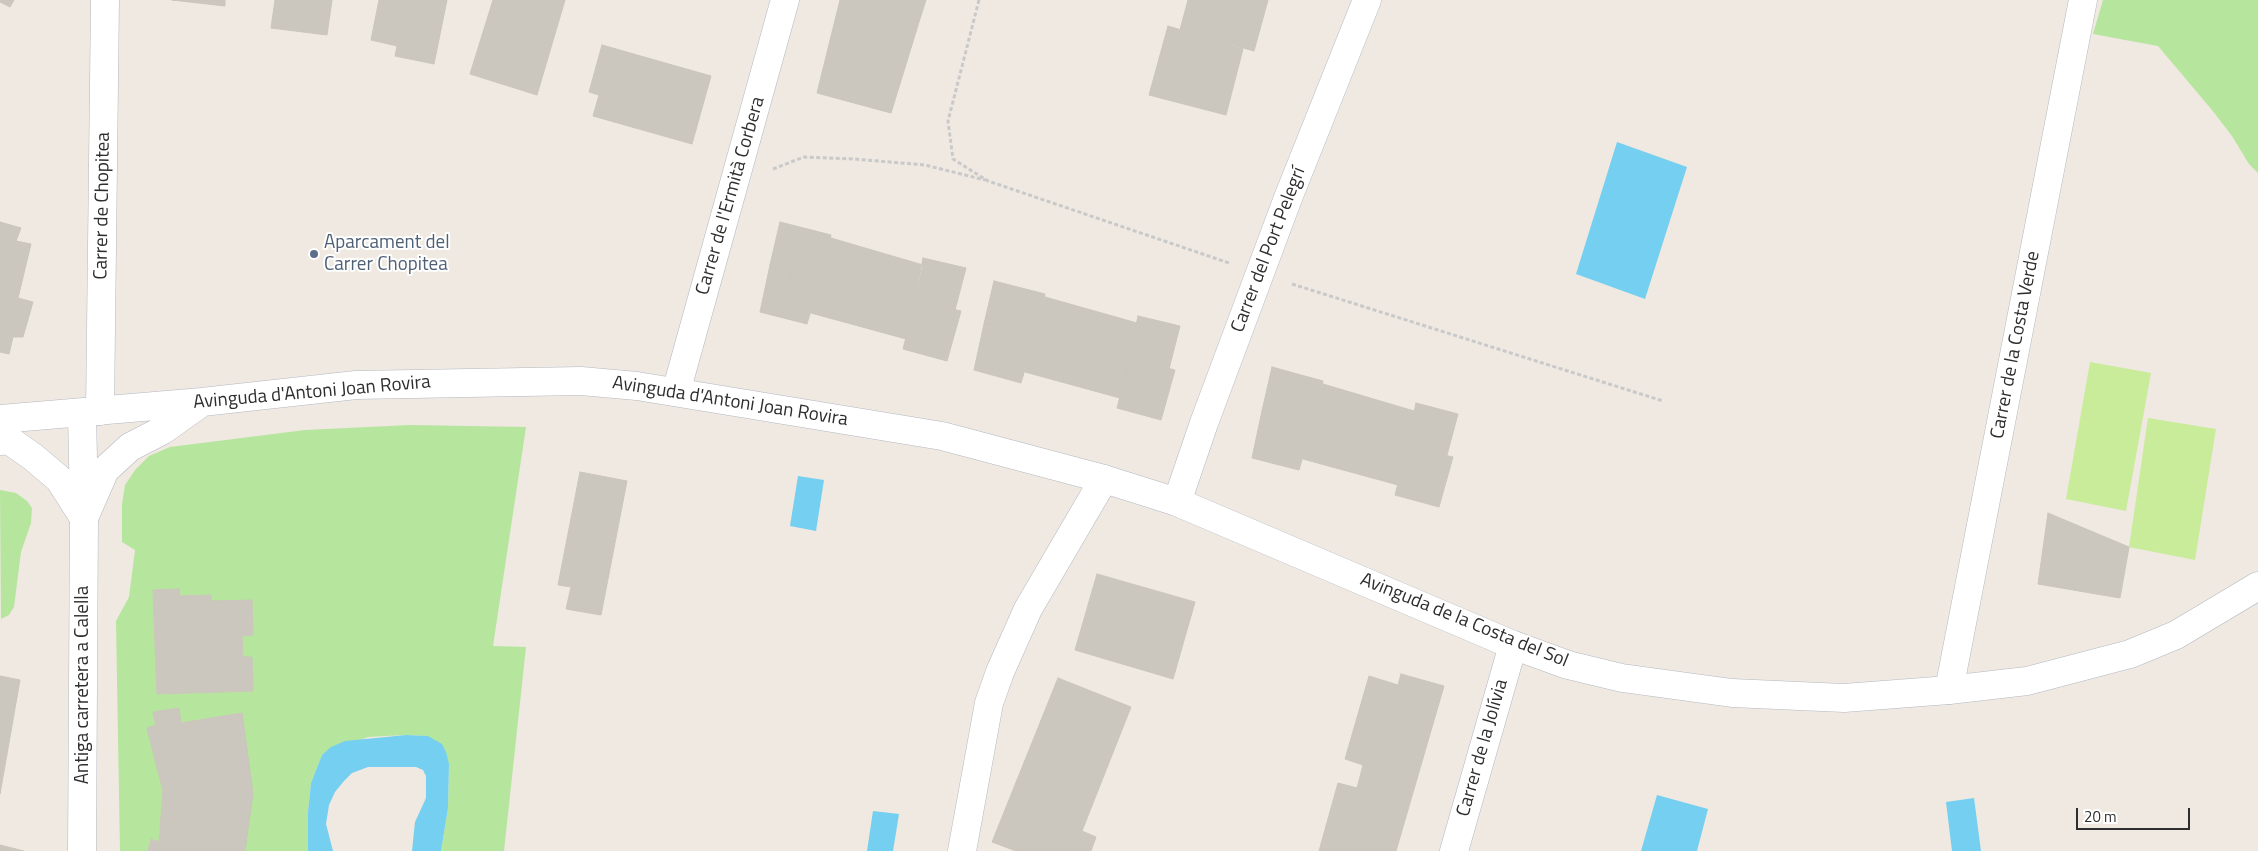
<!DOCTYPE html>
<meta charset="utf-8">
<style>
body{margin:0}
#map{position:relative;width:2258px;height:851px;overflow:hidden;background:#efe9e1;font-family:"Titillium Web",sans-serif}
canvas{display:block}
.scale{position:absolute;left:2076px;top:808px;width:114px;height:22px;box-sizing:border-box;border:2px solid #2e2e2e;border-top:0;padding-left:6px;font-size:15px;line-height:18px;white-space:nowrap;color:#2e2e2e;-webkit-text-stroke:4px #fff;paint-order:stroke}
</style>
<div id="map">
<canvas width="2258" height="851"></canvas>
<div class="scale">20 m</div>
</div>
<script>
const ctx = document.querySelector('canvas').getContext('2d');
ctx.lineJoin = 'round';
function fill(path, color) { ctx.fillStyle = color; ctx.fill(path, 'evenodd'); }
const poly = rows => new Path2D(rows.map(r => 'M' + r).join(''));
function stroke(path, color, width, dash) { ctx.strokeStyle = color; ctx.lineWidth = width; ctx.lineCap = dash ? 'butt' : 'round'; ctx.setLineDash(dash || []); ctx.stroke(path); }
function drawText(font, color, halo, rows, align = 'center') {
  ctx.font = font + ' "Titillium Web",sans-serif'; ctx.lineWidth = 4; ctx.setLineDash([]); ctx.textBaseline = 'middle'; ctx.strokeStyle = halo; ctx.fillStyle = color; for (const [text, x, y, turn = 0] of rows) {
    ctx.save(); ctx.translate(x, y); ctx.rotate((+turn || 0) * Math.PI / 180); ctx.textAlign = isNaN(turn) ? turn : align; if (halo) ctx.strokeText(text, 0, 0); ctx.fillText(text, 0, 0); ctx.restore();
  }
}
fill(poly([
 [2103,0,2258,0,2258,173,2249,164,2232,136,2212,110,2158,46,2093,34],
 [410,425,526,427,493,646,526,647,504,851,441,851,448,808,449,764,428,736,406,735,368,737,322,755,311,783,308,812,308,851,245,851,241,713,181,723,179,708,154,712,163,791,159,842,151,839,148,851,120,851,116,621,129,597,135,550,122,542,122,504,125,485,135,470,149,456,170,447,305,430],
 [179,589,180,596,210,595,211,601,252,600,253,635,242,636,243,657,252,657,253,691,157,694,153,590],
 [0,490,16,493,27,501,32,508,31,523,21,552,14,607,9,615,1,619]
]), '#b6e59e');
fill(poly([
 [2090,362,2151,373,2126,511,2066,499],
 [2148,418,2216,429,2195,560,2129,547]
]), '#c9ec9a');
fill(poly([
 [1617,142,1687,167,1645,299,1576,274],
 [798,476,824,480,816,531,790,526],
 [406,735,428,736,442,744,446,752,449,764,448,808,441,851,412,851,415,822,426,798,426,776,423,770,416,767,368,767,352,773,344,781,335,792,329,805,326,824,333,851,308,851,308,812,311,783,322,755,331,747,345,741],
 [1657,795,1708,809,1697,851,1641,851],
 [1974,798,1981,851,1952,851,1946,802],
 [873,811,899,814,893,851,867,851]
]), '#75cff0');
const building = poly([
 [0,0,14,0,10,7,0,2,0,0],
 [172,0,225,0,225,6,172,0],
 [275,0,332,0,327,35,271,28,275,0],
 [379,0,447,0,434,64,395,56,397,46,371,40,379,0],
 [493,0,565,0,537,95,470,74,493,0],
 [840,0,847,0,919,22,891,113,817,93,840,0],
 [850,0,926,0,919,22,850,0],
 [1188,0,1268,0,1254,51,1180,30,1188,0],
 [1168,26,1243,49,1226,115,1149,95,1168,26],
 [602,45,711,76,692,144,593,116,599,95,589,92,602,45],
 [0,222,21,228,16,241,31,244,18,298,33,302,23,337,13,337,9,354,0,352,0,222],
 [780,222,831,235,818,286,790,279,792,270,770,265,780,222],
 [831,238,923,265,915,303,821,276,831,238],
 [923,258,966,268,955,310,939,306,936,317,913,311,923,258],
 [770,265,792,270,790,279,818,286,807,324,760,312,770,265],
 [821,276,915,303,906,339,811,313,821,276],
 [994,281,1045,294,1032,345,1005,338,1007,329,984,324,994,281],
 [1045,297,1137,323,1129,362,1035,335,1045,297],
 [939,306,961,311,947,361,903,349,913,311,936,317,939,306],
 [1138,316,1180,326,1169,369,1153,365,1150,376,1127,370,1138,316],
 [984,324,1007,329,1005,338,1032,345,1021,383,974,370,984,324],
 [1035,335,1129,362,1120,398,1025,372,1035,335],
 [1153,365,1175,370,1161,420,1117,408,1127,370,1150,376,1153,365],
 [1272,367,1323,381,1310,432,1282,424,1284,416,1262,411,1272,367],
 [1323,384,1414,411,1407,449,1313,422,1323,384],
 [1416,403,1458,414,1447,455,1431,452,1428,462,1405,457,1416,403],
 [1262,411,1284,416,1282,424,1310,432,1299,470,1252,458,1262,411],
 [1313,422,1407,449,1398,485,1303,459,1313,422],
 [1431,452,1453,457,1439,507,1395,495,1405,457,1428,462,1431,452],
 [580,472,627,481,601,615,566,609,571,587,558,585,580,472],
 [2048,513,2129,547,2120,598,2038,584,2048,513],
 [1097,574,1195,602,1173,679,1075,650,1097,574],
 [179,589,180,596,211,595,211,601,252,600,253,635,242,636,243,657,252,657,253,691,157,694,153,590,179,589],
 [1401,674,1444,686,1396,851,1319,851,1338,783,1357,788,1363,765,1345,759,1369,676,1398,685,1401,674],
 [0,676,20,680,0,794,0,676],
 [1058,678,1131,707,1082,831,1096,837,1091,851,1016,851,992,842,1058,678],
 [179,708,181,723,242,713,253,793,245,851,148,851,151,839,159,842,163,791,147,728,156,725,153,712,179,708],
 [0,845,24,851,0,851,0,845]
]);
fill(building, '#cbc7bf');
stroke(building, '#cbc5ba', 1);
const street = poly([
 [676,392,785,0],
 [100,411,105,0],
 [1177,502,1204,423,1288,198,1367,0],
 [1949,690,2083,0],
 [82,851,84,518],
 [962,851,989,703,1000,672,1028,609,1104,479],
 [1454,851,1513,645]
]);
const secondary = poly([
 [82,413,84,506],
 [0,419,202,402,356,385,581,381,637,386,942,436,1104,479,1177,502,1513,645,1568,665,1622,678,1732,693,1844,698,1949,690,2027,681,2130,654,2176,635,2258,586],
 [0,441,9,440,33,457,59,479,84,518],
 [84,518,105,470,130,447,163,430,201,403]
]);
stroke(street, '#b4b7c1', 29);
stroke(secondary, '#b4b7c1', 29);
stroke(poly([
 [979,0,948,121,953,159,988,181,1229,263],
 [773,169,804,157,854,159,925,165,985,180],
 [1292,284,1663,401]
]), '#c9c9c9', 3, [4, 2.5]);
stroke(street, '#fff', 28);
stroke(secondary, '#fff', 28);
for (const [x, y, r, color] of [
 [314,254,5,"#5c6f8a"]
]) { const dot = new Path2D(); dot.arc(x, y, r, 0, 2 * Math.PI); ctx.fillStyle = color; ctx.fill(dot); stroke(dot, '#fff', 2); }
drawText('19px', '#2e2e2e', '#fff', [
 ["Carrer de l'Ermità Corbera",731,196,-74],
 ["Carrer de Chopitea",103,206,-89],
 ["Carrer del Port Pelegrí",1269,250,-69],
 ["Carrer de la Costa Verde",2016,345,-79],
 ["Avinguda d'Antoni Joan Rovira",312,393,-5],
 ["Avinguda d'Antoni Joan Rovira",730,402,9],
 ["Avinguda de la Costa del Sol",1464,621,22],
 ["Antiga carretera a Calella",83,685,-90],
 ["Carrer de la Jolívia",1483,748,-74]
]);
drawText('19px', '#4e5e75', '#fff', [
 ["Aparcament del",324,243],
 ["Carrer Chopitea",324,265]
], 'left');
</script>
